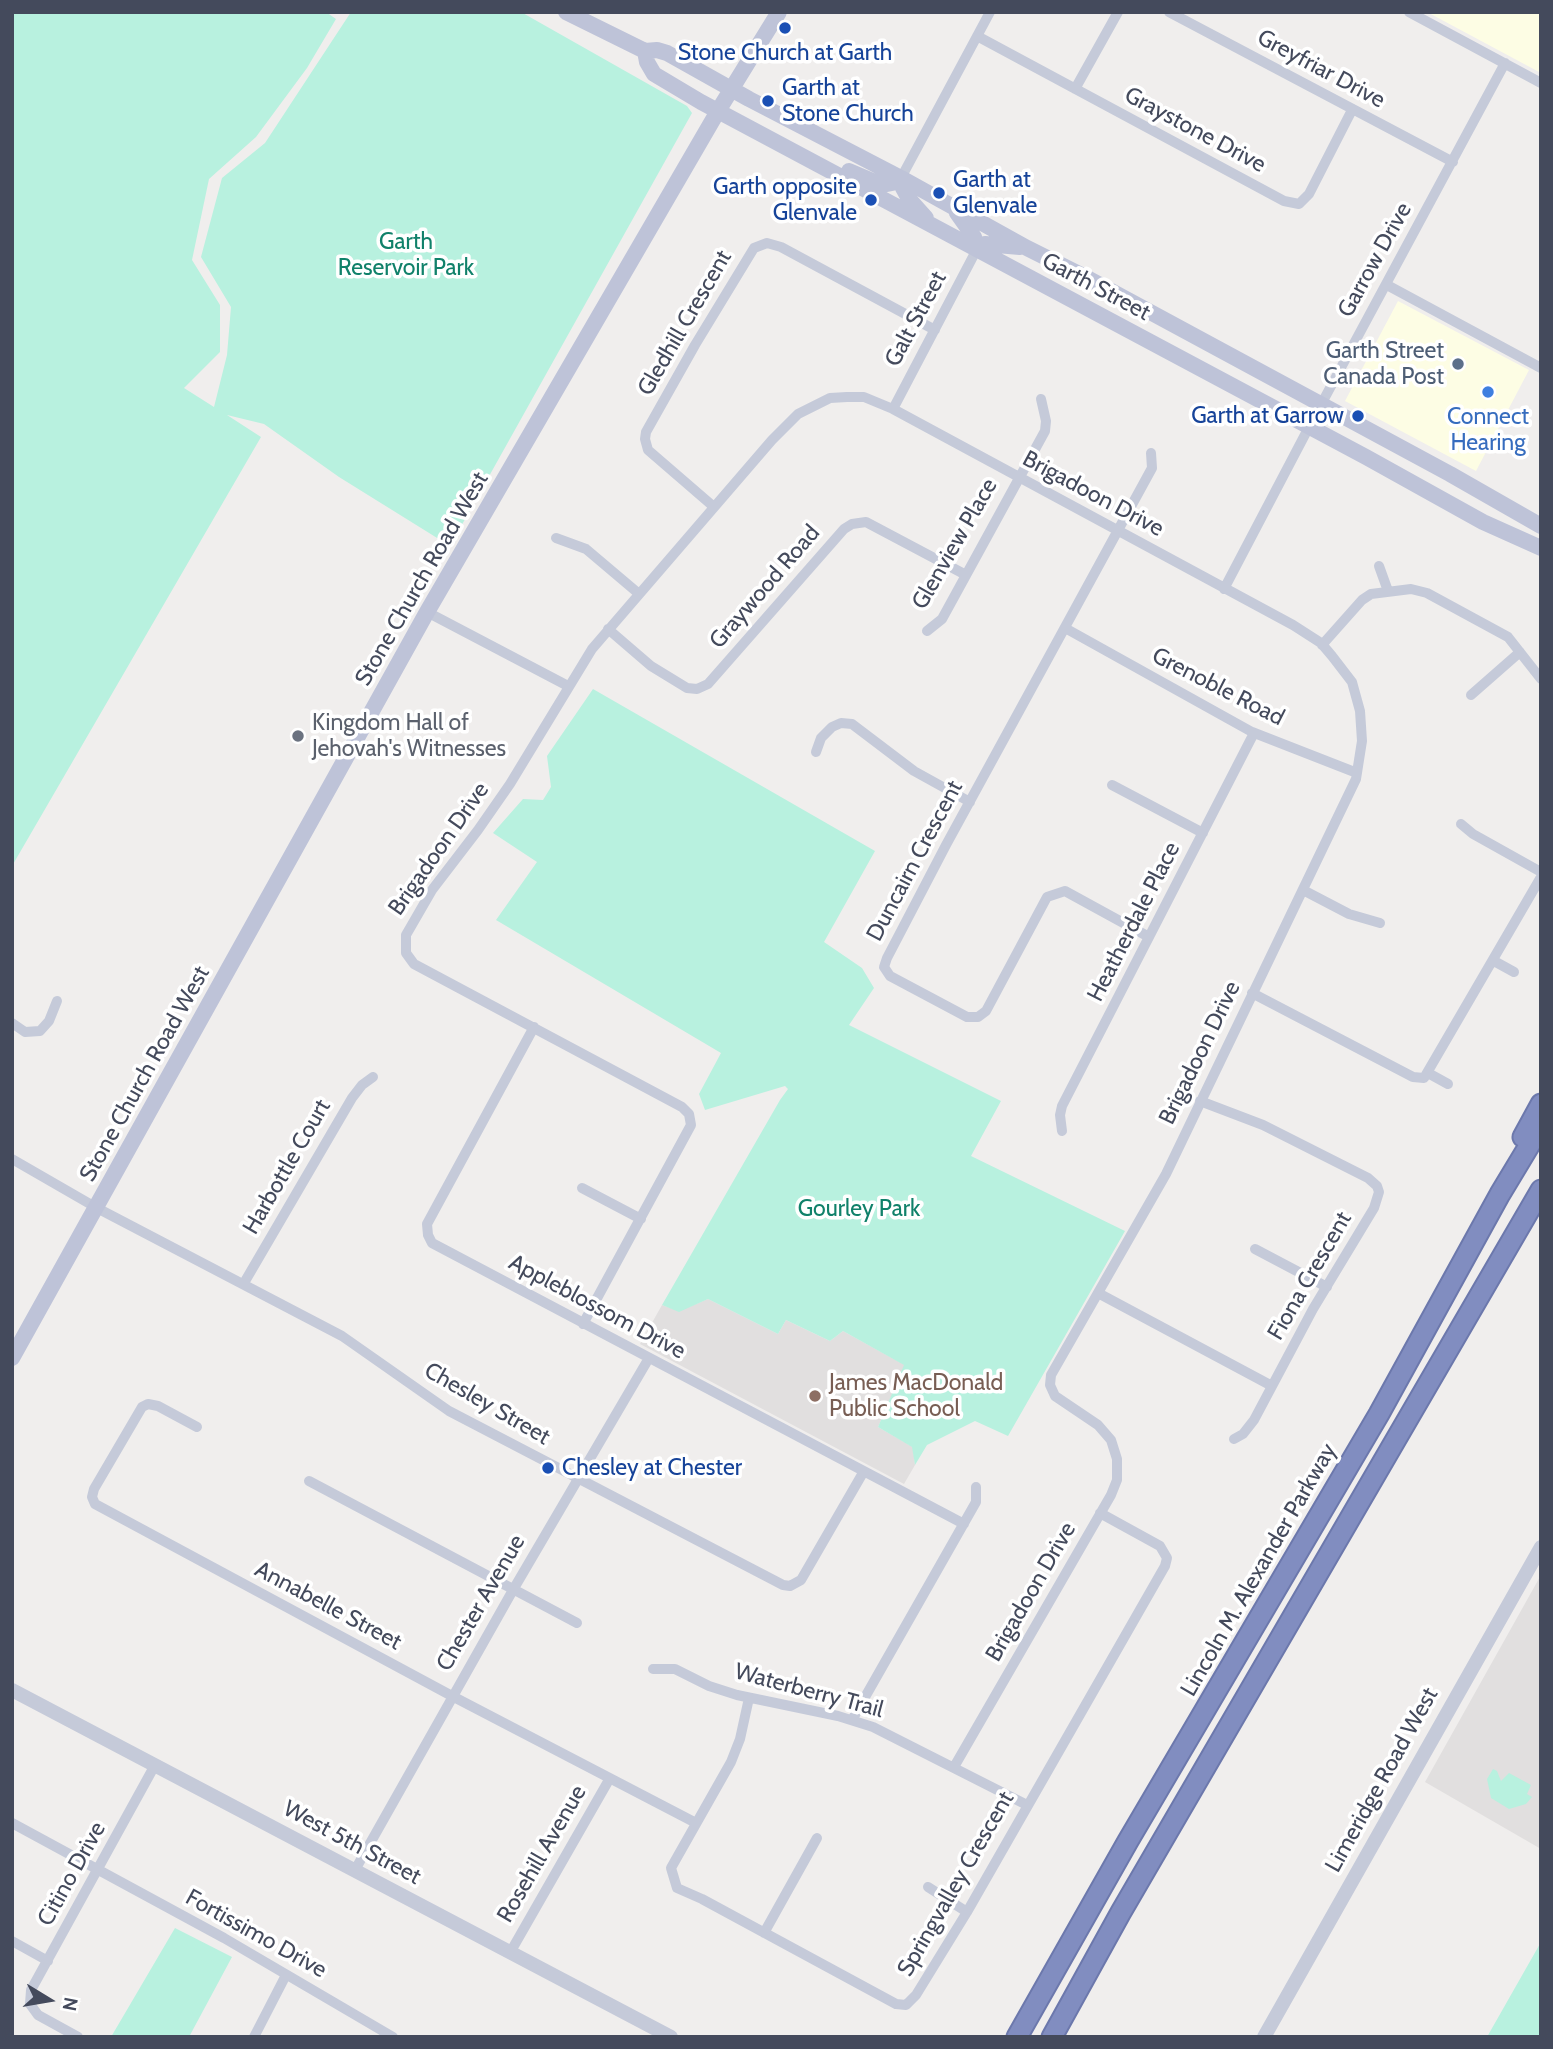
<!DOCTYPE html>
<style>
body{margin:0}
#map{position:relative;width:1553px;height:2049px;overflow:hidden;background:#f0eeed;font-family:Cabin,sans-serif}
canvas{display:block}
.frame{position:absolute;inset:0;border:14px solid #444a5c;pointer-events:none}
.north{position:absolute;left:14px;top:1965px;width:70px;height:70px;-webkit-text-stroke:5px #fff;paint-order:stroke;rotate:101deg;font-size:19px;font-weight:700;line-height:28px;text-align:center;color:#444a5c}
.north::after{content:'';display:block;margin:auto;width:24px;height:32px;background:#444a5c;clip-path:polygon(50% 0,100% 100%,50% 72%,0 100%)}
</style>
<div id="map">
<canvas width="1553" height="2049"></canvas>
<div class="frame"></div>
<div class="north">N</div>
</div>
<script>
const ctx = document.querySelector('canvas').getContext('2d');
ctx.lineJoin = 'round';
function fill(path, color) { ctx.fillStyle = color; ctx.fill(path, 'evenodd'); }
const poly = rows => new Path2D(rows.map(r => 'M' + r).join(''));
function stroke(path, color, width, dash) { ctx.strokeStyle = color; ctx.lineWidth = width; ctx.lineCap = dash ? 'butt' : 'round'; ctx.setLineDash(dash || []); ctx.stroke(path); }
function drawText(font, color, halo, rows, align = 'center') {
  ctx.font = font + ' Cabin,sans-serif'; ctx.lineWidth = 7; ctx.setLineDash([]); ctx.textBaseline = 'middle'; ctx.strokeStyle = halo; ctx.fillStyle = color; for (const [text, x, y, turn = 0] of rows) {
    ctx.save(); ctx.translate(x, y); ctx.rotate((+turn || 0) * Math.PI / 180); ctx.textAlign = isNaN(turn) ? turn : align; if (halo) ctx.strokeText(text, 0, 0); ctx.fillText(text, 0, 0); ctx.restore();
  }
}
fill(poly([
 [1427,12,1541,12,1541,73],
 [1398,301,1529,370,1476,471,1345,401]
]), '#fdfde4');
fill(poly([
 [708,1299,778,1334,786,1320,830,1341,843,1331,905,1365,878,1427,913,1447,915,1465,904,1484,640,1344,662,1305,679,1311],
 [1541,1575,1541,1849,1425,1782]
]), '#e1dfdf');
fill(poly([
 [12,12,326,12,336,19,307,68,256,137,209,179,192,260,220,305,220,352,184,388,214,407,227,355,231,307,201,257,222,178,265,143,351,12,521,12,687,106,692,113,450,546,339,477,264,424,227,415,261,437,12,866],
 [593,689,875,851,824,942,862,968,874,988,849,1025,1001,1101,971,1156,1125,1231,1008,1436,975,1421,927,1445,915,1465,912,1447,878,1427,904,1365,843,1331,830,1341,786,1320,778,1334,708,1299,679,1312,662,1305,780,1100,788,1089,785,1086,705,1110,699,1094,721,1053,496,920,537,862,493,833,523,799,543,800,551,787,547,756],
 [1493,1769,1497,1771,1501,1781,1509,1773,1531,1785,1527,1794,1532,1797,1526,1804,1509,1809,1491,1798,1487,1779],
 [175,1928,232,1957,189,2037,111,2037],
 [1541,1942,1541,2037,1487,2037]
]), '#b8f1df');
const motorway = poly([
 [1523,1137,1541,1104],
 [1017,2037,1128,1841,1379,1414,1500,1194,1541,1126],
 [1052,2037,1121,1912,1541,1190]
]);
stroke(motorway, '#6c78ac', 23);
stroke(poly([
 [1169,12,1453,162],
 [1409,12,1541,83],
 [977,36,1284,201,1299,204,1309,194,1352,110],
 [1075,89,1118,12],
 [901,178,990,12],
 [1387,285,1541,368],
 [893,409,977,249],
 [714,507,648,450,645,439,646,432,695,345,754,248,767,243,781,247,935,330],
 [556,538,586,549,638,593],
 [1379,566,1388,591],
 [1224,589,1309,427,1505,63],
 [427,612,568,686],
 [1065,628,1252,732,1357,773],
 [608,629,651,666,687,688,697,689,708,684,844,529,852,524,866,522,966,575],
 [927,631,942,619,1045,431,1046,421,1041,399],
 [1322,645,1362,600,1371,594,1411,589,1427,593,1508,637,1541,679],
 [1471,695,1520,652],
 [816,752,821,738,832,727,841,723,852,724,914,771,970,802],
 [1112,785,1203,833],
 [1461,824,1473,834,1541,872],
 [1303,890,1349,914,1380,923],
 [1149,937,1065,891,1047,897,986,1011,978,1017,967,1017,890,976,884,967,887,958,946,845,1152,468,1151,453],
 [1494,961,1514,972],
 [1252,993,1413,1077,1424,1078,1541,877],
 [12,1023,25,1032,40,1031,49,1021,57,1001],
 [534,1027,427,1224,428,1235,432,1243,964,1524],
 [1428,1073,1448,1084],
 [1200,1101,1263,1125,1368,1178,1377,1186,1379,1192,1374,1208,1313,1309,1254,1420,1243,1434,1234,1439],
 [1062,1131,1060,1115,1062,1106,1254,733],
 [12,1159,97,1208,342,1336,449,1411,783,1585,790,1586,801,1580,864,1471],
 [582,1188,641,1219],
 [1255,1249,1327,1287],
 [244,1283,352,1098,362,1085,373,1077],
 [1098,1293,1272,1386],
 [583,1324,691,1125,689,1114,682,1107,414,964,406,953,406,935,432,890,478,830,510,784,592,649,772,440,798,414,830,398,847,397,864,397,893,409,1293,625,1321,643,1332,656,1352,682,1360,711,1362,741,1356,779,1166,1174,1051,1375,1050,1385,1055,1396,1098,1425,1111,1440,1117,1459,1117,1480,1111,1495,954,1767],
 [197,1427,158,1406,148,1404,142,1407,94,1489,92,1497,95,1504,452,1696,696,1823],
 [309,1481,577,1623],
 [653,1669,675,1669,709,1686,737,1695,838,1716,873,1727,1027,1805],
 [749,1698,740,1739,731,1762,671,1868,677,1888,702,1899,896,2004,906,2005,916,1995,967,1912,1165,1566,1167,1558,1160,1546,1100,1513],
 [852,1720,976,1502,976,1487],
 [12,1823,224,1938,393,2037],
 [355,1870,513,1590,649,1358],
 [928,1887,967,1912],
 [764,1933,817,1838],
 [12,1941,48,1961],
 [511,1951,610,1778],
 [78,2037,38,2015,30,2004,31,1990,155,1765],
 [254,2037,286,1975]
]), '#c5cad9', 10);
stroke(poly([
 [12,1690,671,2037],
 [1264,2037,1541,1547]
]), '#c5cad9', 14);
stroke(poly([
 [566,12,645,51,657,50,667,53,749,99,901,178,1027,248,1089,279,1450,474,1541,526],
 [645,51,647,62,654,74,701,102,1366,457,1483,522,1541,548],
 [849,171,882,185,892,183,901,178,903,188,909,199,926,218],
 [957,213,974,237,977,249,985,244,1020,247],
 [12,1358,427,612,718,111,779,12]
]), '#bec3d8', 16);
stroke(motorway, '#818dc0', 19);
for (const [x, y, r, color] of [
 [785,28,7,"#1a4fb4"],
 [768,101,7,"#1a4fb4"],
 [939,193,7,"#1a4fb4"],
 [871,200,7,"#1a4fb4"],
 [1458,364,7,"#5c6f8a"],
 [1488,392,7,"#3f7fe0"],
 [1358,416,7,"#1a4fb4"],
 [298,736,7,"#6b7280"],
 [815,1396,7,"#8d6e63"],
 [548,1468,7,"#1a4fb4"]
]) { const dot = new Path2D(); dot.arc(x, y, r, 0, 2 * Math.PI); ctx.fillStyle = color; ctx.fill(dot); stroke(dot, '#fff', 2.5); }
drawText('23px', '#164399', '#fff', [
 ["Stone Church at Garth",785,53,"center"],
 ["Garth at",782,88],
 ["Stone Church",782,114],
 ["Garth at",953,180],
 ["Glenvale",953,206],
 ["Garth opposite",857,187,"right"],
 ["Glenvale",857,213,"right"],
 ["Garth at Garrow",1344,416,"right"],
 ["Chesley at Chester",562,1468]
], 'left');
drawText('23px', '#444a5c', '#fff', [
 ["Greyfriar Drive",1321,69,28],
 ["Graystone Drive",1195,130,28],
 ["Garrow Drive",1375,260,-61],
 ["Garth Street",1096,287,28],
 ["Galt Street",916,319,-62],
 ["Gledhill Crescent",685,323,-60],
 ["Brigadoon Drive",1093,494,28],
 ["Glenview Place",955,544,-60],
 ["Stone Church Road West",422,579,-60],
 ["Graywood Road",765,587,-49],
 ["Grenoble Road",1218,687,27],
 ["Brigadoon Drive",439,849,-55],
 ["Duncairn Crescent",915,861,-62],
 ["Heatherdale Place",1134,922,-63],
 ["Brigadoon Drive",1200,1053,-64],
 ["Stone Church Road West",145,1074,-61],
 ["Harbottle Court",287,1167,-60],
 ["Fiona Crescent",1310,1276,-60],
 ["Appleblossom Drive",597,1307,28],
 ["Chesley Street",487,1404,30],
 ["Lincoln M. Alexander Parkway",1259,1570,-60],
 ["Brigadoon Drive",1031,1592,-60],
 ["Chester Avenue",481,1603,-60],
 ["Annabelle Street",328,1606,28],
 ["Waterberry Trail",809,1691,15],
 ["Limeridge Road West",1382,1780,-61],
 ["West 5th Street",352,1843,28],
 ["Rosehill Avenue",542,1854,-60],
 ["Citino Drive",72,1874,-61],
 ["Springvalley Crescent",956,1884,-60],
 ["Fortissimo Drive",256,1934,29]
]);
drawText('23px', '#10816a', '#fff', [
 ["Garth",406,242],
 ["Reservoir Park",406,268],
 ["Gourley Park",859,1209]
]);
drawText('23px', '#4e5e75', '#fff', [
 ["Garth Street",1444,351],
 ["Canada Post",1444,377]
], 'right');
drawText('23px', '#366cbe', '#fff', [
 ["Connect",1488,417],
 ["Hearing",1488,443]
]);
drawText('23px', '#5b616d', '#fff', [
 ["Kingdom Hall of",312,723],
 ["Jehovah's Witnesses",312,749]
], 'left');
drawText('23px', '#785e54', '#fff', [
 ["James MacDonald",829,1383],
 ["Public School",829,1409]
], 'left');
</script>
